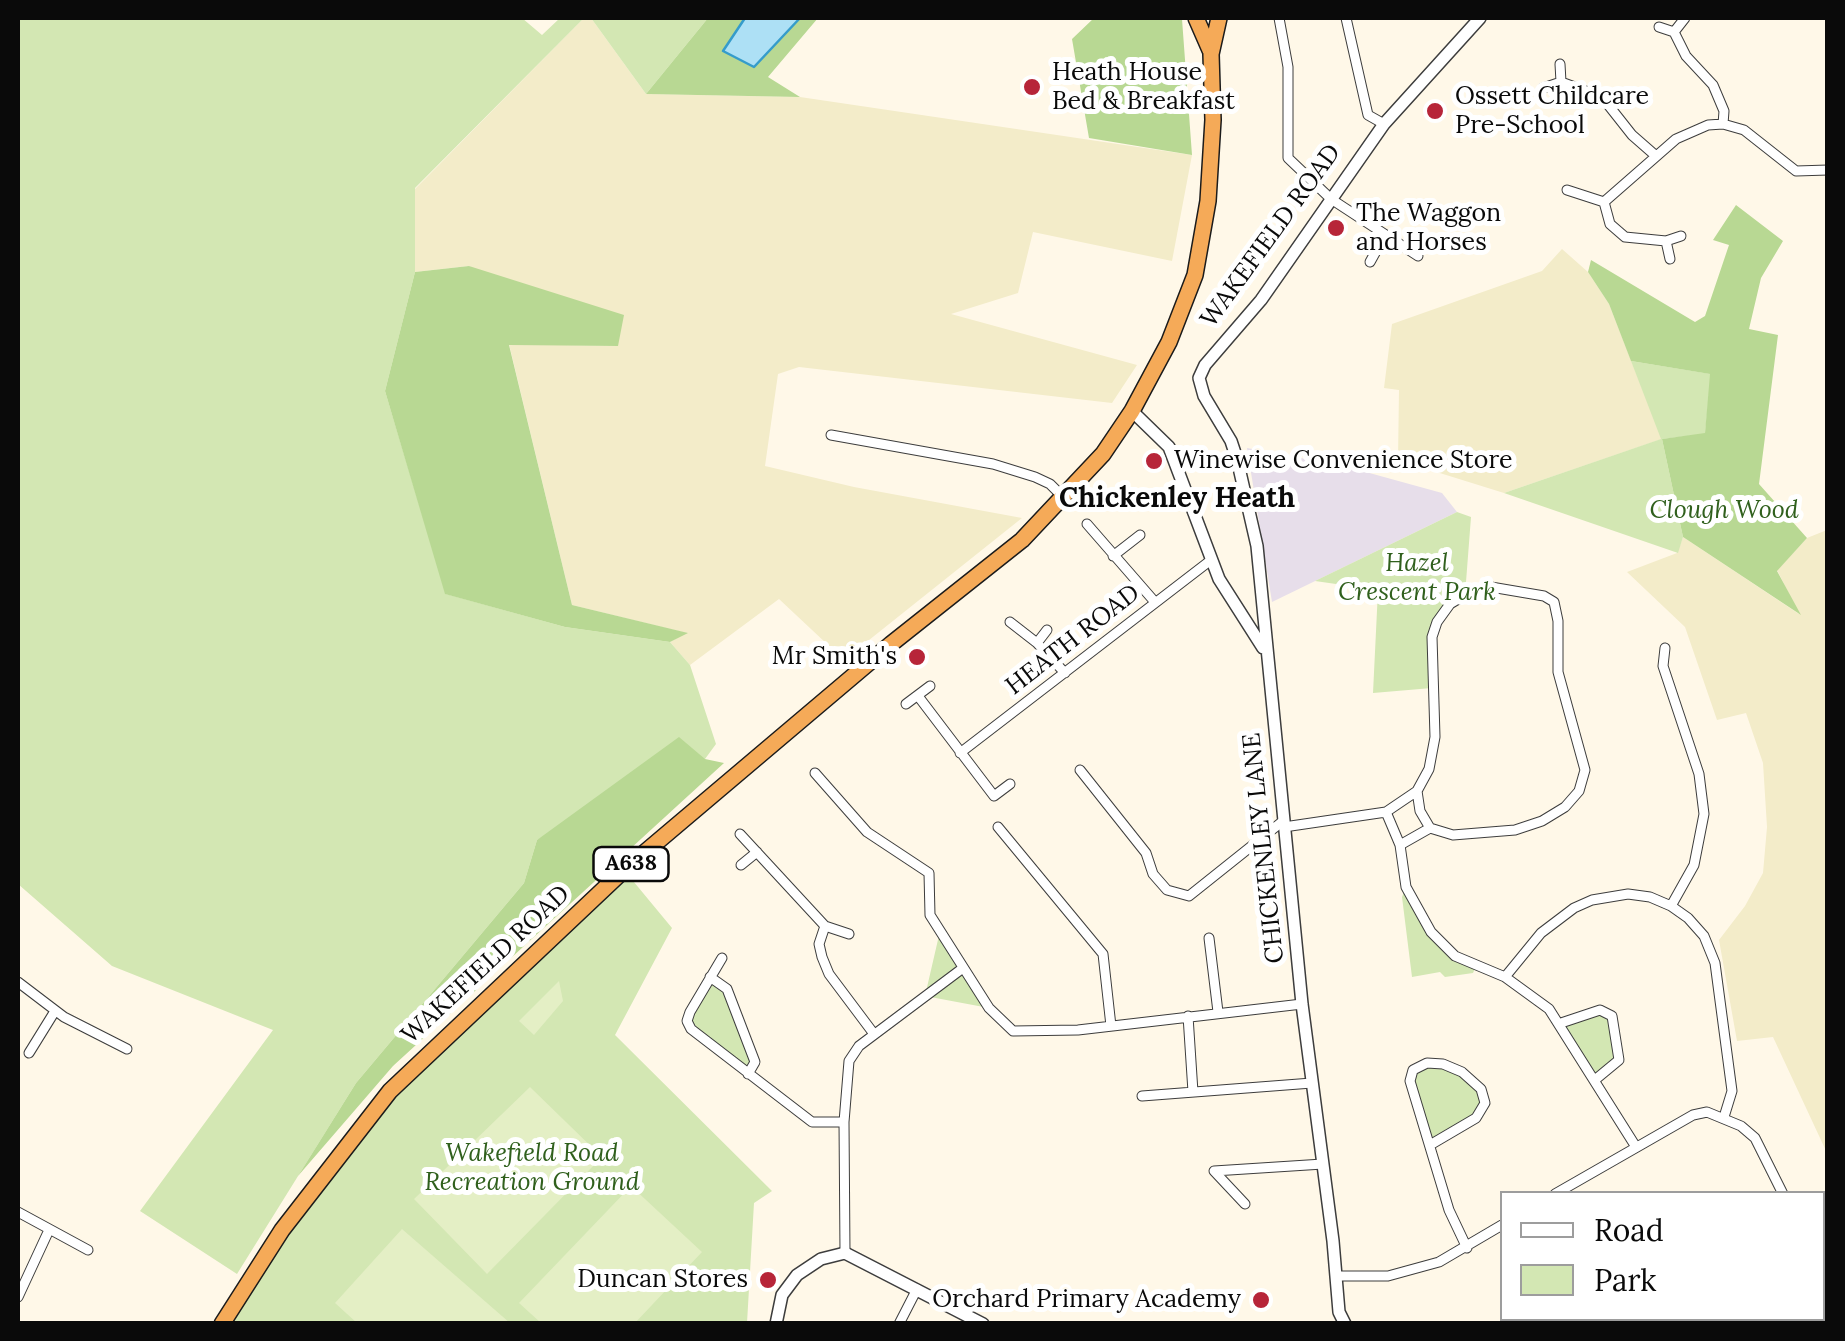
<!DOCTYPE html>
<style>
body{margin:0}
#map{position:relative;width:1845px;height:1341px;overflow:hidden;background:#fff8e8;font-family:Lora,serif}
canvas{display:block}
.frame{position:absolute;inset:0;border:20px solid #0a0a0a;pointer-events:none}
.legend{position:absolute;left:1500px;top:1191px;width:325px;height:130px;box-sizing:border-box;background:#fff;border:2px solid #9d9d9d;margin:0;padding:12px 18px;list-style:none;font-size:30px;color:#0a0a0a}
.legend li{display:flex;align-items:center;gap:20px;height:50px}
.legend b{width:50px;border:2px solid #9d9d9d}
</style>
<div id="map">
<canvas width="1845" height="1341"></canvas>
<div class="frame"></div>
<ul class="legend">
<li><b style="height:12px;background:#fff"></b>Road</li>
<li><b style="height:28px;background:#d3e7b3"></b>Park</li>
</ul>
</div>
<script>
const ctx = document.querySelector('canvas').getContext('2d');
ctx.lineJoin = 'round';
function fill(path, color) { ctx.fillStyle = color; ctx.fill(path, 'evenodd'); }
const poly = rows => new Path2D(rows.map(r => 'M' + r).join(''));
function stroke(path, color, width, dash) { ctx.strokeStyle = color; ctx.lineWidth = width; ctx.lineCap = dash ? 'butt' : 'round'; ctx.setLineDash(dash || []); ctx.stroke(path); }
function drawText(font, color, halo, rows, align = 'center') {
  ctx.font = font + ' Lora,serif'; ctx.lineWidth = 10; ctx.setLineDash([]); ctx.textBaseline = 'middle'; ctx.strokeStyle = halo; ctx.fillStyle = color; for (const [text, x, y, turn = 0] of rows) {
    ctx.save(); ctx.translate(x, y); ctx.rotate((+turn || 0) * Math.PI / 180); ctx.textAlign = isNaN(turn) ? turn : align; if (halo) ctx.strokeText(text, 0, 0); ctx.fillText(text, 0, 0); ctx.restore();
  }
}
fill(poly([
 [1247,448,1344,466,1442,493,1457,512,1272,602]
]), '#e7deea');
fill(poly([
 [584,18,591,18,646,94,800,97,1192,155,1172,261,1033,232,1018,293,951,314,1137,365,1112,403,799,367,778,374,765,466,854,487,1022,518,844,660,779,599,690,665,670,642,686,633,572,605,509,344,618,346,469,266,415,272,415,189],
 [1562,249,1588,272,1609,304,1662,439,1504,493,1398,460,1399,390,1384,388,1392,324,1542,271],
 [1827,530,1827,1153,1773,1037,1737,1041,1719,940,1745,906,1763,873,1767,827,1763,763,1746,713,1717,720,1685,627,1627,572,1677,553,1683,537,1799,614,1777,570,1807,538]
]), '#f3ecc9');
fill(poly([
 [18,18,522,18,542,35,560,18,584,18,415,188,415,272,385,391,446,594,565,627,670,642,690,665,716,744,705,759,537,840,524,883,356,1083,237,1274,140,1211,273,1030,112,966,18,884],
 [591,18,708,18,646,94],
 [1631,361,1711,374,1705,434,1662,439,1683,537,1678,553,1504,493,1661,439],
 [1457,512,1471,517,1465,595,1437,623,1432,688,1373,693,1378,590,1315,581],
 [624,870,672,928,615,1035,772,1191,754,1203,747,1323,242,1324,226,1319,390,1091],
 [1406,887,1431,932,1476,966,1473,973,1445,977,1440,972,1412,977,1402,897],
 [940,931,989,1008,925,996],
 [710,977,727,989,755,1062,748,1074,692,1029,690,1012],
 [1600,1010,1612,1016,1619,1060,1596,1079,1561,1023],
 [1427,1063,1472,1079,1485,1107,1430,1145,1410,1075]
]), '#d3e7b3');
fill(poly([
 [708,18,818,18,768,77,800,97,646,94],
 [1094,18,1182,19,1192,155,1089,138,1072,39],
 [1736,205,1783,241,1761,278,1749,329,1778,335,1759,484,1807,538,1777,571,1801,615,1683,537,1662,439,1705,433,1710,374,1631,361,1609,304,1588,272,1591,260,1695,322,1705,316,1729,245,1713,240],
 [469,266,624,315,618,346,509,345,572,605,688,633,670,642,565,627,445,594,385,391,415,272],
 [679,737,705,759,724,763,393,1066,298,1176,356,1083,524,883,537,840]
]), '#b8d893');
fill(poly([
 [559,981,563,1001,534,1035,519,1021],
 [530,1087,602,1157,487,1274,414,1199],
 [631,1186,702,1252,635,1323,541,1323,519,1303],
 [402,1229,510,1323,357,1323,335,1303]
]), '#e4efc5');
const water = poly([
 [745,18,800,18,754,67,723,51,745,18]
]);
fill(water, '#ade0f5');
stroke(water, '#359ccb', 2.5);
const minor = poly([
 [1279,18,1288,67,1288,158,1331,199,1418,256],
 [1346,18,1368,115,1384,124],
 [1659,27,1674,32,1686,56,1713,85,1724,111,1723,124],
 [1674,32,1685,18],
 [1560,64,1561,82],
 [1543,88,1561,82,1602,97,1632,135,1656,156],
 [1567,190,1604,202,1676,139,1708,125,1723,124,1744,130,1796,171,1828,170],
 [1604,202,1610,224,1625,237,1666,241],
 [1670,259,1666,241,1681,236],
 [1370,262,1385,235],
 [831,435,993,464,1035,477,1050,484,1064,498],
 [1087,524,1154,601],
 [1113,556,1140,535],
 [1010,622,1037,643,1065,673],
 [1037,643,1047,630],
 [1665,648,1663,666,1699,774,1704,814,1694,865,1671,906],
 [918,696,994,796,1010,784],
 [906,704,930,686],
 [960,753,1211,560],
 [1080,770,1146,853,1153,874,1167,890,1189,896,1283,821],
 [815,773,867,832,929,873,930,915,989,1008,1013,1031,1078,1030,1302,1004],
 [1417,791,1420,811,1430,828],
 [1386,812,1400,845,1406,887,1431,932,1455,956,1505,977,1549,1009,1636,1147],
 [998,827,1103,954,1111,1026],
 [1284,827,1386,812,1417,791,1429,769,1435,737,1432,637,1437,622,1450,604,1465,595,1491,587,1544,596,1554,602,1558,621,1558,672,1585,770,1579,791,1565,807,1542,821,1515,830,1453,835,1430,828,1400,845],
 [740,834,825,926,849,934],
 [741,865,757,852],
 [825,926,819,944,822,957,829,974,874,1034],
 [1209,938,1218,1012],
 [722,958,690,1012,687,1021,691,1029,812,1122,844,1122],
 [710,977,727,989,755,1062,748,1074],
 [1505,977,1541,933,1574,908,1592,900,1628,894,1650,897,1671,906,1688,918,1704,936,1715,963,1732,1091,1724,1117],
 [18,982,64,1017,127,1049],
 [1188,1016,1193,1092],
 [1561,1023,1600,1010,1612,1016,1619,1060,1596,1079],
 [29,1053,55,1011],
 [1142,1096,1312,1083],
 [1430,1145,1476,1118,1485,1103,1481,1089,1462,1072,1443,1064,1427,1063,1413,1070,1410,1081,1449,1210,1467,1248],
 [1555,1194,1693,1115,1707,1112,1741,1126,1755,1138,1783,1194],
 [1245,1204,1214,1171,1323,1164],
 [18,1212,88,1250],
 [845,1253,844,1122,849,1061,859,1046,963,968],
 [1337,1276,1388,1276,1439,1262,1502,1225],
 [1822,1285,1828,1298],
 [18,1297,49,1230],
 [1569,1318,1570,1324],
 [1694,1318,1695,1324],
 [899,1324,917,1289],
 [1660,1324,1688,1318]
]);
const tertiary = poly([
 [1132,411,1169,447,1219,579,1263,648],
 [776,1324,782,1295,797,1275,821,1259,845,1253,983,1324],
 [1345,1324,1339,1312,1333,1241,1302,1004,1257,546,1237,459,1231,441,1204,396,1199,378,1205,365,1261,300,1384,124,1480,18]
]);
const trunk = poly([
 [1196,18,1210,50],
 [222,1324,282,1230,390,1091,624,870,891,644,1022,540,1103,454,1132,411,1169,342,1195,275,1208,201,1213,120,1211,54,1219,18]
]);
stroke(minor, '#3d3d3d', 11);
stroke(tertiary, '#3d3d3d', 14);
stroke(trunk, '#1b1b1b', 18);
stroke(minor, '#fff', 9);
stroke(tertiary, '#fff', 11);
stroke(trunk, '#f5aa58', 15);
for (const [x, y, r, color] of [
 [1032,87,10,"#b72539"],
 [1435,111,10,"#b72539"],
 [1336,228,10,"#b72539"],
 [1154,461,10,"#b72539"],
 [917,657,10,"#b72539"],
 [768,1280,10,"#b72539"],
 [1261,1300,10,"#b72539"]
]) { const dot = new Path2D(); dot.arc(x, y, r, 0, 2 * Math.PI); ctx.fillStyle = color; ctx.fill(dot); stroke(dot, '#fff', 4); }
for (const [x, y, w] of [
 [631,864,75]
]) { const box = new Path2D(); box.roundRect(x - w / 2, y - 17, w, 34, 8); ctx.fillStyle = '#fff'; ctx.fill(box); stroke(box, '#0a0a0a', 2.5); }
drawText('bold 22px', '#0a0a0a', null, [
 ["A638",631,864]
]);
drawText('25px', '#0a0a0a', '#fff', [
 ["Heath House",1052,73],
 ["Bed & Breakfast",1052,102],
 ["Ossett Childcare",1455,97],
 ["Pre-School",1455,126],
 ["The Waggon",1356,214],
 ["and Horses",1356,243],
 ["Winewise Convenience Store",1174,461],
 ["Mr Smith's",897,657,"right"],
 ["Duncan Stores",748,1280,"right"],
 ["Orchard Primary Academy",1241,1300,"right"]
], 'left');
drawText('25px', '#0a0a0a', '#fff', [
 ["WAKEFIELD ROAD",1271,236,-54],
 ["HEATH ROAD",1073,640,-38],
 ["CHICKENLEY LANE",1264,848,-96],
 ["WAKEFIELD ROAD",486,965,-43]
]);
drawText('italic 25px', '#30601d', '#fff', [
 ["Clough Wood",1724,511],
 ["Hazel",1417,564],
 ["Crescent Park",1417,593],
 ["Wakefield Road",532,1154],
 ["Recreation Ground",532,1183]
]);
drawText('bold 28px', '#0a0a0a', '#fff', [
 ["Chickenley Heath",1177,499]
]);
</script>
